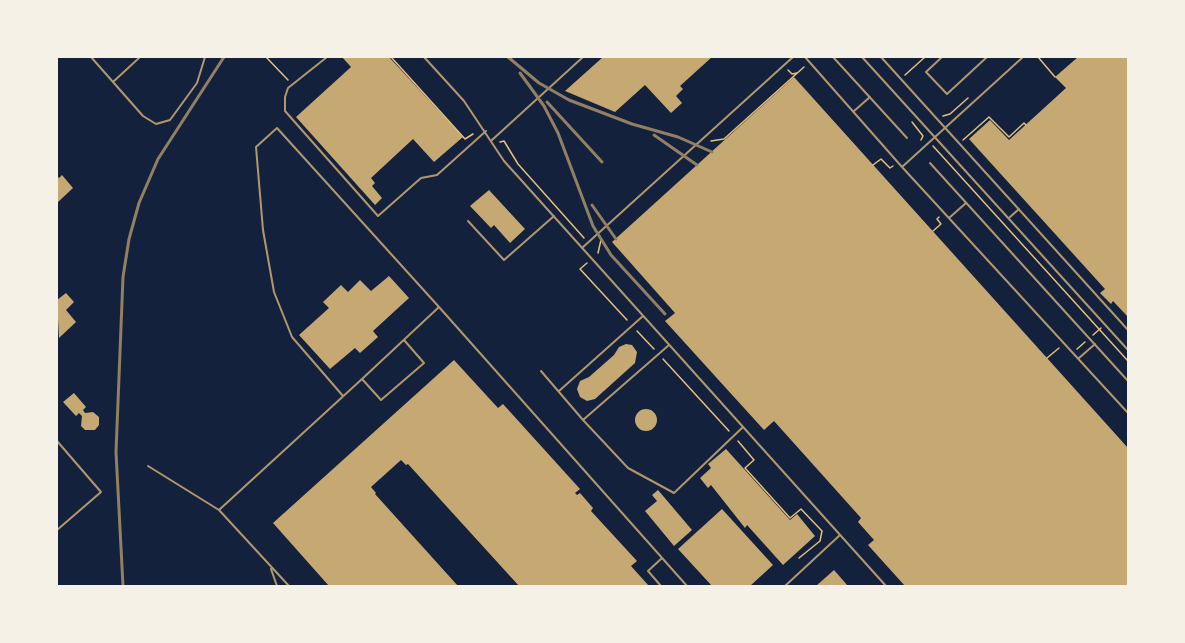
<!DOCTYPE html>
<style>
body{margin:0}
#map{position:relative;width:1185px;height:643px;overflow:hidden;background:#14213d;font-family:Roboto,sans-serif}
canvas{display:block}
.frame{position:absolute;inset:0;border:58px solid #f6f1e7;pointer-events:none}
</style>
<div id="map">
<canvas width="1185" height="643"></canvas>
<div class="frame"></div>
</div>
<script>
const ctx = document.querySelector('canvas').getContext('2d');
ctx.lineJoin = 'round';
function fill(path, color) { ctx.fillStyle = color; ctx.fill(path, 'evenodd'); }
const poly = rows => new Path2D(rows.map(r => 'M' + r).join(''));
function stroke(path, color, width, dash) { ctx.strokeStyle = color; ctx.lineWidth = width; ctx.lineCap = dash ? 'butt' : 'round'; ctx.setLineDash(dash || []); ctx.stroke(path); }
fill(poly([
 [342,57,389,57,463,137,434,162,413,139,371,178,375,183,372,186,382,198,375,205,296,117,351,67],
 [603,57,712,57,680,86,683,89,676,96,682,103,671,113,645,85,615,112,565,91],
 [1078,57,1128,57,1128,317,1113,301,1111,304,1100,293,1105,289,969,139,990,120,1009,140,1066,88,1055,77],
 [794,77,1128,448,1128,586,905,586,868,545,874,540,858,522,861,518,774,421,764,430,665,321,675,313,612,242],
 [62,175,73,188,57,203,57,176,59,178],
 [489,190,525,229,510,243,494,225,491,228,470,206],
 [389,276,409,298,373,331,378,337,360,353,355,348,330,369,299,335,329,308,323,302,341,285,348,292,360,280,371,291],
 [66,293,74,302,66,310,76,322,59,338,57,300],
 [626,344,632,345,637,352,635,363,595,399,587,401,580,397,577,389,580,381,589,377,614,355,619,347],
 [454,360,498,408,503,404,580,489,575,493,577,495,580,493,593,508,591,511,637,561,631,566,649,586,519,586,408,464,406,465,401,460,371,487,376,493,375,494,458,586,329,586,273,523],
 [74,393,86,407,83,410,85,413,93,412,99,417,99,425,95,430,85,430,81,426,82,416,79,413,76,416,63,402],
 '635 420a11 11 0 1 1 22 0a11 11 0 1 1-22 0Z',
 [726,449,790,520,797,514,815,536,783,565,747,525,745,528,711,485,708,488,700,478,711,468,708,464],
 [658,490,692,530,674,546,645,511,657,501,652,495],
 [722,509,773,565,750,586,712,586,678,549],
 [834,570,848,586,816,586]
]), '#c6a872');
stroke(poly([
 [266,57,288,80],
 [391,57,465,139,473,134],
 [1038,57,1055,77],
 [788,70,792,74,797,73],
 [905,75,925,57],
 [943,116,950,114,968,98],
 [912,122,923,136,921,140],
 [963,140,989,117,1009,137,1024,123,1026,125],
 [711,141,724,139,804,67],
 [500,142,504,141,518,164,584,238],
 [933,146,1128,361],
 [873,165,881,159,890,168,893,166],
 [933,231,941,224,937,219,939,217],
 [598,253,601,240],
 [587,263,580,269,627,320],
 [637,331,654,349],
 [1093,335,1101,328],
 [1077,349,1085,342],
 [1047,358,1059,348],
 [663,359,729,431],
 [738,441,754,460,745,468,790,518,801,509,822,531,820,541,799,558]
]), '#e5c07b', 1.5);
stroke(poly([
 [91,57,143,116,156,124,170,120,197,83,205,57],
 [327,57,288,88,285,97,285,111,378,216,421,178,437,175,486,131],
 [424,57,464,101,504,161,886,586],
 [805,57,902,167,1128,413],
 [833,57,907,138],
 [862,57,1128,350],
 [881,57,1128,330],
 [942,57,926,72,947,94,987,57],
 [113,82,140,57],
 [854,111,870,97],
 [492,140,583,57],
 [930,163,1128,381],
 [902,167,1023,57],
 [1010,217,1019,209],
 [949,218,966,203],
 [468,221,504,260,554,216],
 [582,248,793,57],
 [404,340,424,363,381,400,362,379,439,307,687,586],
 [669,345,583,420,628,468,674,493,743,427],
 [1079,358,1095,344],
 [541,371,583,420],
 [559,391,643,316],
 [343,396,292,337,274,292,263,230,256,147,277,128,439,307],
 [57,441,101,492,57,530],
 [148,466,219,510],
 [271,569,277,586],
 [289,586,219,510,362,379],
 [661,586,648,571,662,558],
 [785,586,840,535]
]), '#b1986c', 2);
stroke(poly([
 [508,57,539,83,569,100,632,124,678,137,712,152],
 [520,73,544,106,558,133,593,226,611,255,665,314],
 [547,102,602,162],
 [654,135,697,165],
 [592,205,616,239],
 [123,586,116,452,123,277,129,239,139,203,158,159,224,57]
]), '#918062', 3);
</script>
